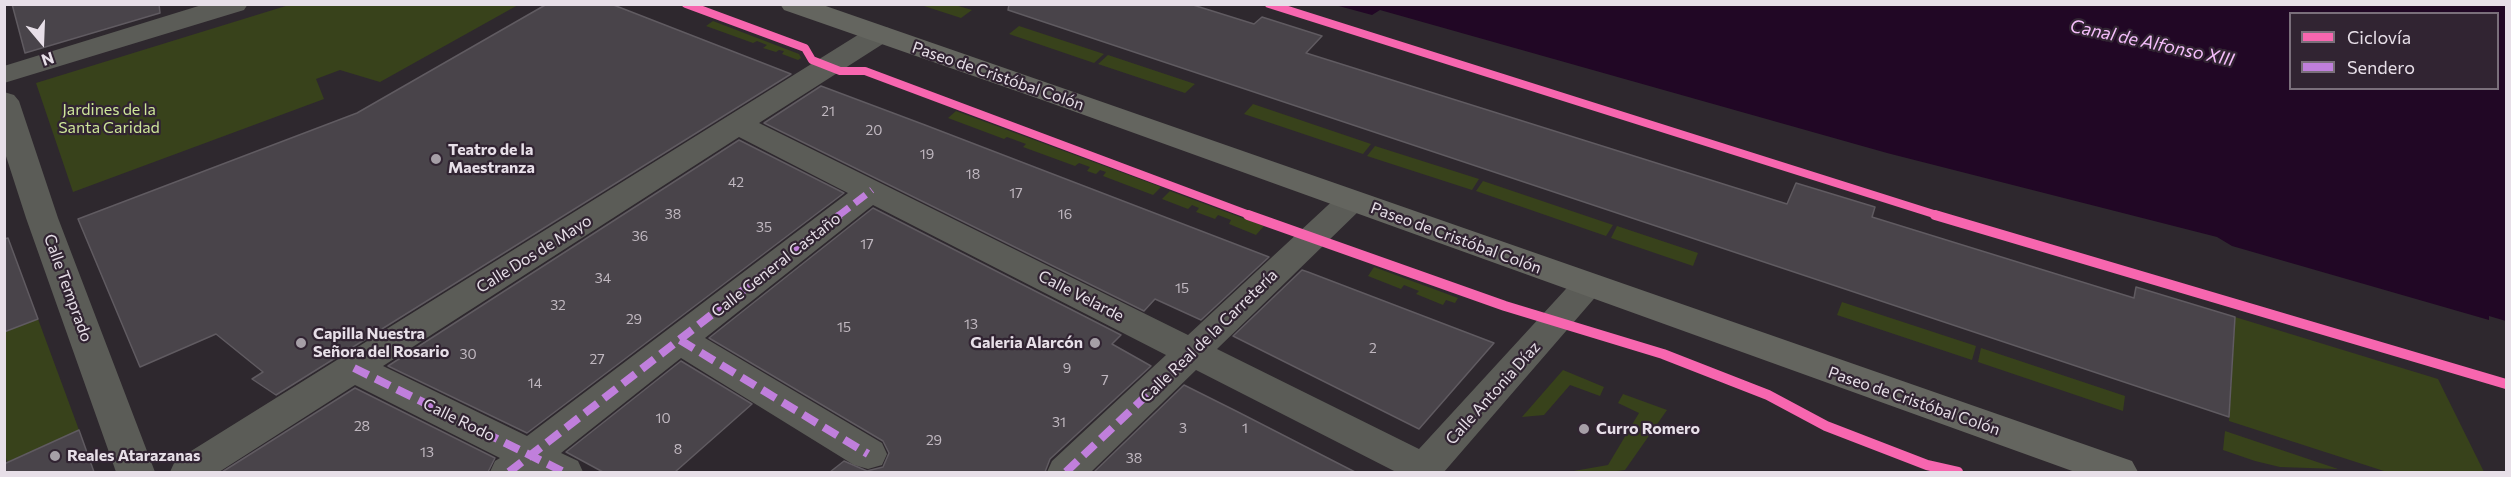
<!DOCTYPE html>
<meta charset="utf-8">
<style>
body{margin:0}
#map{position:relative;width:2511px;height:477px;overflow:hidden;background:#2e282e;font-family:Commissioner,sans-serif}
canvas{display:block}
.frame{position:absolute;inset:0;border:6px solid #e7dfe8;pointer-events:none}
.legend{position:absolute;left:2289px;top:12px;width:210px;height:78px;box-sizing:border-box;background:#312432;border:2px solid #7a6f7b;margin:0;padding:8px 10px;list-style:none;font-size:18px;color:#e7dfe8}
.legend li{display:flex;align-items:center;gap:12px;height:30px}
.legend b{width:30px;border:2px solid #7a6f7b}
.north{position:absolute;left:12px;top:12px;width:60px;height:60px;-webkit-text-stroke:4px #312432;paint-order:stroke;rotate:161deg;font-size:16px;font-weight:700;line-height:24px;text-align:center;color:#e7dfe8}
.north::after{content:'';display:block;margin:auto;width:21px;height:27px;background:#e7dfe8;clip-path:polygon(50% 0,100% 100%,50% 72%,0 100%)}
</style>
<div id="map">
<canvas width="2511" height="477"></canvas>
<div class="frame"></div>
<ul class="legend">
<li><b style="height:8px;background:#f766af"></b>Ciclovía</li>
<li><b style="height:8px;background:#c07fdc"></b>Sendero</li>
</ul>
<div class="north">N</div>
</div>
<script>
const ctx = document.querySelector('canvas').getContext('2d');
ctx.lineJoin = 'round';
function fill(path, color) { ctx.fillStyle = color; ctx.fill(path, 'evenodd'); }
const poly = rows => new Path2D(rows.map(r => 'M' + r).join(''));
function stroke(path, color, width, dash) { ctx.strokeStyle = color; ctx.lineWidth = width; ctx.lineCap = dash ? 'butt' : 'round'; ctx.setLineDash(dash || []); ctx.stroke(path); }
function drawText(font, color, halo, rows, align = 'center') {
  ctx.font = font + ' Commissioner,sans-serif'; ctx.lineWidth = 4.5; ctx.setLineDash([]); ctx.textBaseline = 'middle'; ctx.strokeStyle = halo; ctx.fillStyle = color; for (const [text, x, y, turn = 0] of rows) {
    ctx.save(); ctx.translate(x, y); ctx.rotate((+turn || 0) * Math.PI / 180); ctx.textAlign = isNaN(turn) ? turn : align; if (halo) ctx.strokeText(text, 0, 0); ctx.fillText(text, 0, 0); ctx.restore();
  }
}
fill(poly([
 [289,5,518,5,380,82,340,70,316,79,324,99,73,192,36,83],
 [921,5,955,5,972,10,961,18],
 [713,21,799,54,801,58,798,60,782,54,784,51,779,50,776,52,763,48,767,45,757,41,753,43,706,26],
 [1019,26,1104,54,1094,63,1009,34],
 [1108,55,1195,84,1185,93,1098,64],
 [1253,104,1371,144,1363,154,1244,114],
 [956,111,1161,187,1153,195,1103,176,1106,172,1100,170,1096,174,1087,171,1090,167,1079,163,1075,166,1023,147,1026,144,1007,137,1004,139,948,118],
 [1375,146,1479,179,1472,190,1367,156],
 [1483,181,1613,225,1606,236,1476,191],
 [1170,191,1264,226,1256,235,1229,224,1231,220,1218,215,1215,219,1196,212,1199,208,1192,205,1188,209,1162,199],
 [1617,226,1698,253,1693,266,1611,238],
 [1374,267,1458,298,1455,303,1446,300,1443,305,1416,294,1419,291,1404,285,1401,289,1368,276],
 [1842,302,1976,346,1972,360,1837,315],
 [2235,317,2438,379,2484,472,2387,472,2229,421],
 [38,319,79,430,7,462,4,450,4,332],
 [1981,348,2125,396,2123,411,1978,362],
 [1563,370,1604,387,1600,396,1570,385,1544,415,1522,417],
 [1623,394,1667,410,1625,470,1610,472,1568,472,1608,465,1639,413,1618,403],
 [2225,431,2338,469,2280,467,2255,461,2223,450]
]), '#38421b');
fill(poly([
 [1335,5,2506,5,2506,321,2489,316,2489,320,2232,246,2217,237,1887,153,1380,10,1372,15],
 [2290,14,2498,14,2498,88,2290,88]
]), '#210725');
const building = poly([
 [12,4,159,4,160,13,25,53,12,4],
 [547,4,611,4,791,74,276,395,252,379,263,372,216,334,140,367,78,219,357,113,547,4],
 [1009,4,1190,4,1254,24,1262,17,1322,36,1306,53,1787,204,1796,183,1875,207,1872,217,2134,298,2136,287,2235,317,2229,417,1008,10,1009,4],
 [821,86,925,125,1269,257,1201,320,1155,299,1144,311,764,123,821,86],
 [739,140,844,193,527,433,388,366,739,140],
 [873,208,1121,335,1112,344,1151,366,1050,459,1045,472,830,472,844,461,867,471,883,467,889,453,883,441,709,338,873,208],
 [8,238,38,319,4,332,4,239,8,238],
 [1302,270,1308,272,1494,343,1419,429,1233,336,1302,270],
 [681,361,752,404,675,472,603,472,566,452,681,361],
 [1184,385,1238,412,1355,472,1094,472,1184,385],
 [355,388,495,458,488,472,222,472,355,388],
 [79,430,94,472,4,472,4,464,79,430]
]);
fill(building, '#49444a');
stroke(building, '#605b61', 1.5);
fill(poly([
 [205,4,248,4,244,10,4,83,4,66,205,4],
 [879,26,889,28,893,34,889,40,759,123,1188,335,1340,194,1351,191,1362,194,1367,201,1362,208,1217,349,1419,449,1576,278,1588,274,1600,278,1605,286,1444,472,1396,472,1196,370,1091,472,1047,472,1052,461,1166,355,873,205,705,338,882,443,887,454,882,465,868,469,854,465,681,358,561,453,578,461,583,472,490,472,495,461,500,458,355,385,219,472,170,472,175,461,869,28,879,26],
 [739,137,848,193,527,436,383,366,739,137],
 [4,92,14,95,19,101,58,218,155,472,116,472,26,218,4,150,4,92]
]), '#5b5c57');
fill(poly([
 [780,4,820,4,1068,90,2132,461,2138,472,2075,472,1048,102,784,10,780,4]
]), '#64655f');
stroke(poly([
 [838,216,872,190]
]), '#c07fdc', 7, [14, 7]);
stroke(poly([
 [680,340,868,454],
 [354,368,564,472],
 [509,472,840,215],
 [1066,472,1192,352]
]), '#c07fdc', 8, [16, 8]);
stroke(poly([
 [686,4,805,48,812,60,840,71,865,71,1252,216],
 [1269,4,1940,216]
]), '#f766af', 8);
stroke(poly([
 [1248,215,1505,306,1663,354,1768,395,1826,426,1927,465,1958,472],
 [1935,215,2506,384]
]), '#f766af', 10);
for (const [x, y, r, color] of [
 [436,159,6,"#a69fa7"],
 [301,343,6,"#a69fa7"],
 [1095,343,6,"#a69fa7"],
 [1584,429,6,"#a69fa7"],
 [55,456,6,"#a69fa7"]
]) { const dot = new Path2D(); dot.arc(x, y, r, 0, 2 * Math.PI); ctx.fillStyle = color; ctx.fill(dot); stroke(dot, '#312432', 2); }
drawText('14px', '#c0b8c0', null, [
 ["21",828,111],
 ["20",874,130],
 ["19",927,154],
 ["18",973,174],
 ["42",736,182],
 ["17",1016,193],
 ["38",673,214],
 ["16",1065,214],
 ["35",764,227],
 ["36",640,236],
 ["17",867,244],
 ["34",603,278],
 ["15",1182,288],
 ["32",558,305],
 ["29",634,319],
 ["13",971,324],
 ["15",844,327],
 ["2",1373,348],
 ["30",468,354],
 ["27",597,359],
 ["9",1067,368],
 ["7",1105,380],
 ["14",535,383],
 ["10",663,418],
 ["31",1059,422],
 ["28",362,426],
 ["3",1183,428],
 ["1",1245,428],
 ["29",934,440],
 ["8",678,449],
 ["13",427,452],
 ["38",1134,458]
]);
drawText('16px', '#e7dfe8', '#312432', [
 ["Paseo de Cristóbal Colón",998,76,19],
 ["Paseo de Cristóbal Colón",1456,238,20],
 ["Calle Dos de Mayo",534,254,-32],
 ["Calle General Castaño",776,265,-38],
 ["Calle Temprado",68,288,70],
 ["Calle Velarde",1081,296,27],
 ["Calle Real de la Carretería",1209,336,-44],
 ["Calle Antonia Díaz",1493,393,-48],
 ["Paseo de Cristóbal Colón",1914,401,19],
 ["Calle Rodo",459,420,26]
]);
drawText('16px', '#cde599', '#312432', [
 ["Jardines de la",109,110],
 ["Santa Caridad",109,128]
]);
drawText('bold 16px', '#e7dfe8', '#312432', [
 ["Teatro de la",448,150],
 ["Maestranza",448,168],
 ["Capilla Nuestra",313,334],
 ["Señora del Rosario",313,352],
 ["Galeria Alarcón",1083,343,"right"],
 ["Curro Romero",1596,429],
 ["Reales Atarazanas",67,456]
], 'left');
drawText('italic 18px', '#f5befb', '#312432', [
 ["Canal de Alfonso XIII",2152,43,12]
]);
</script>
